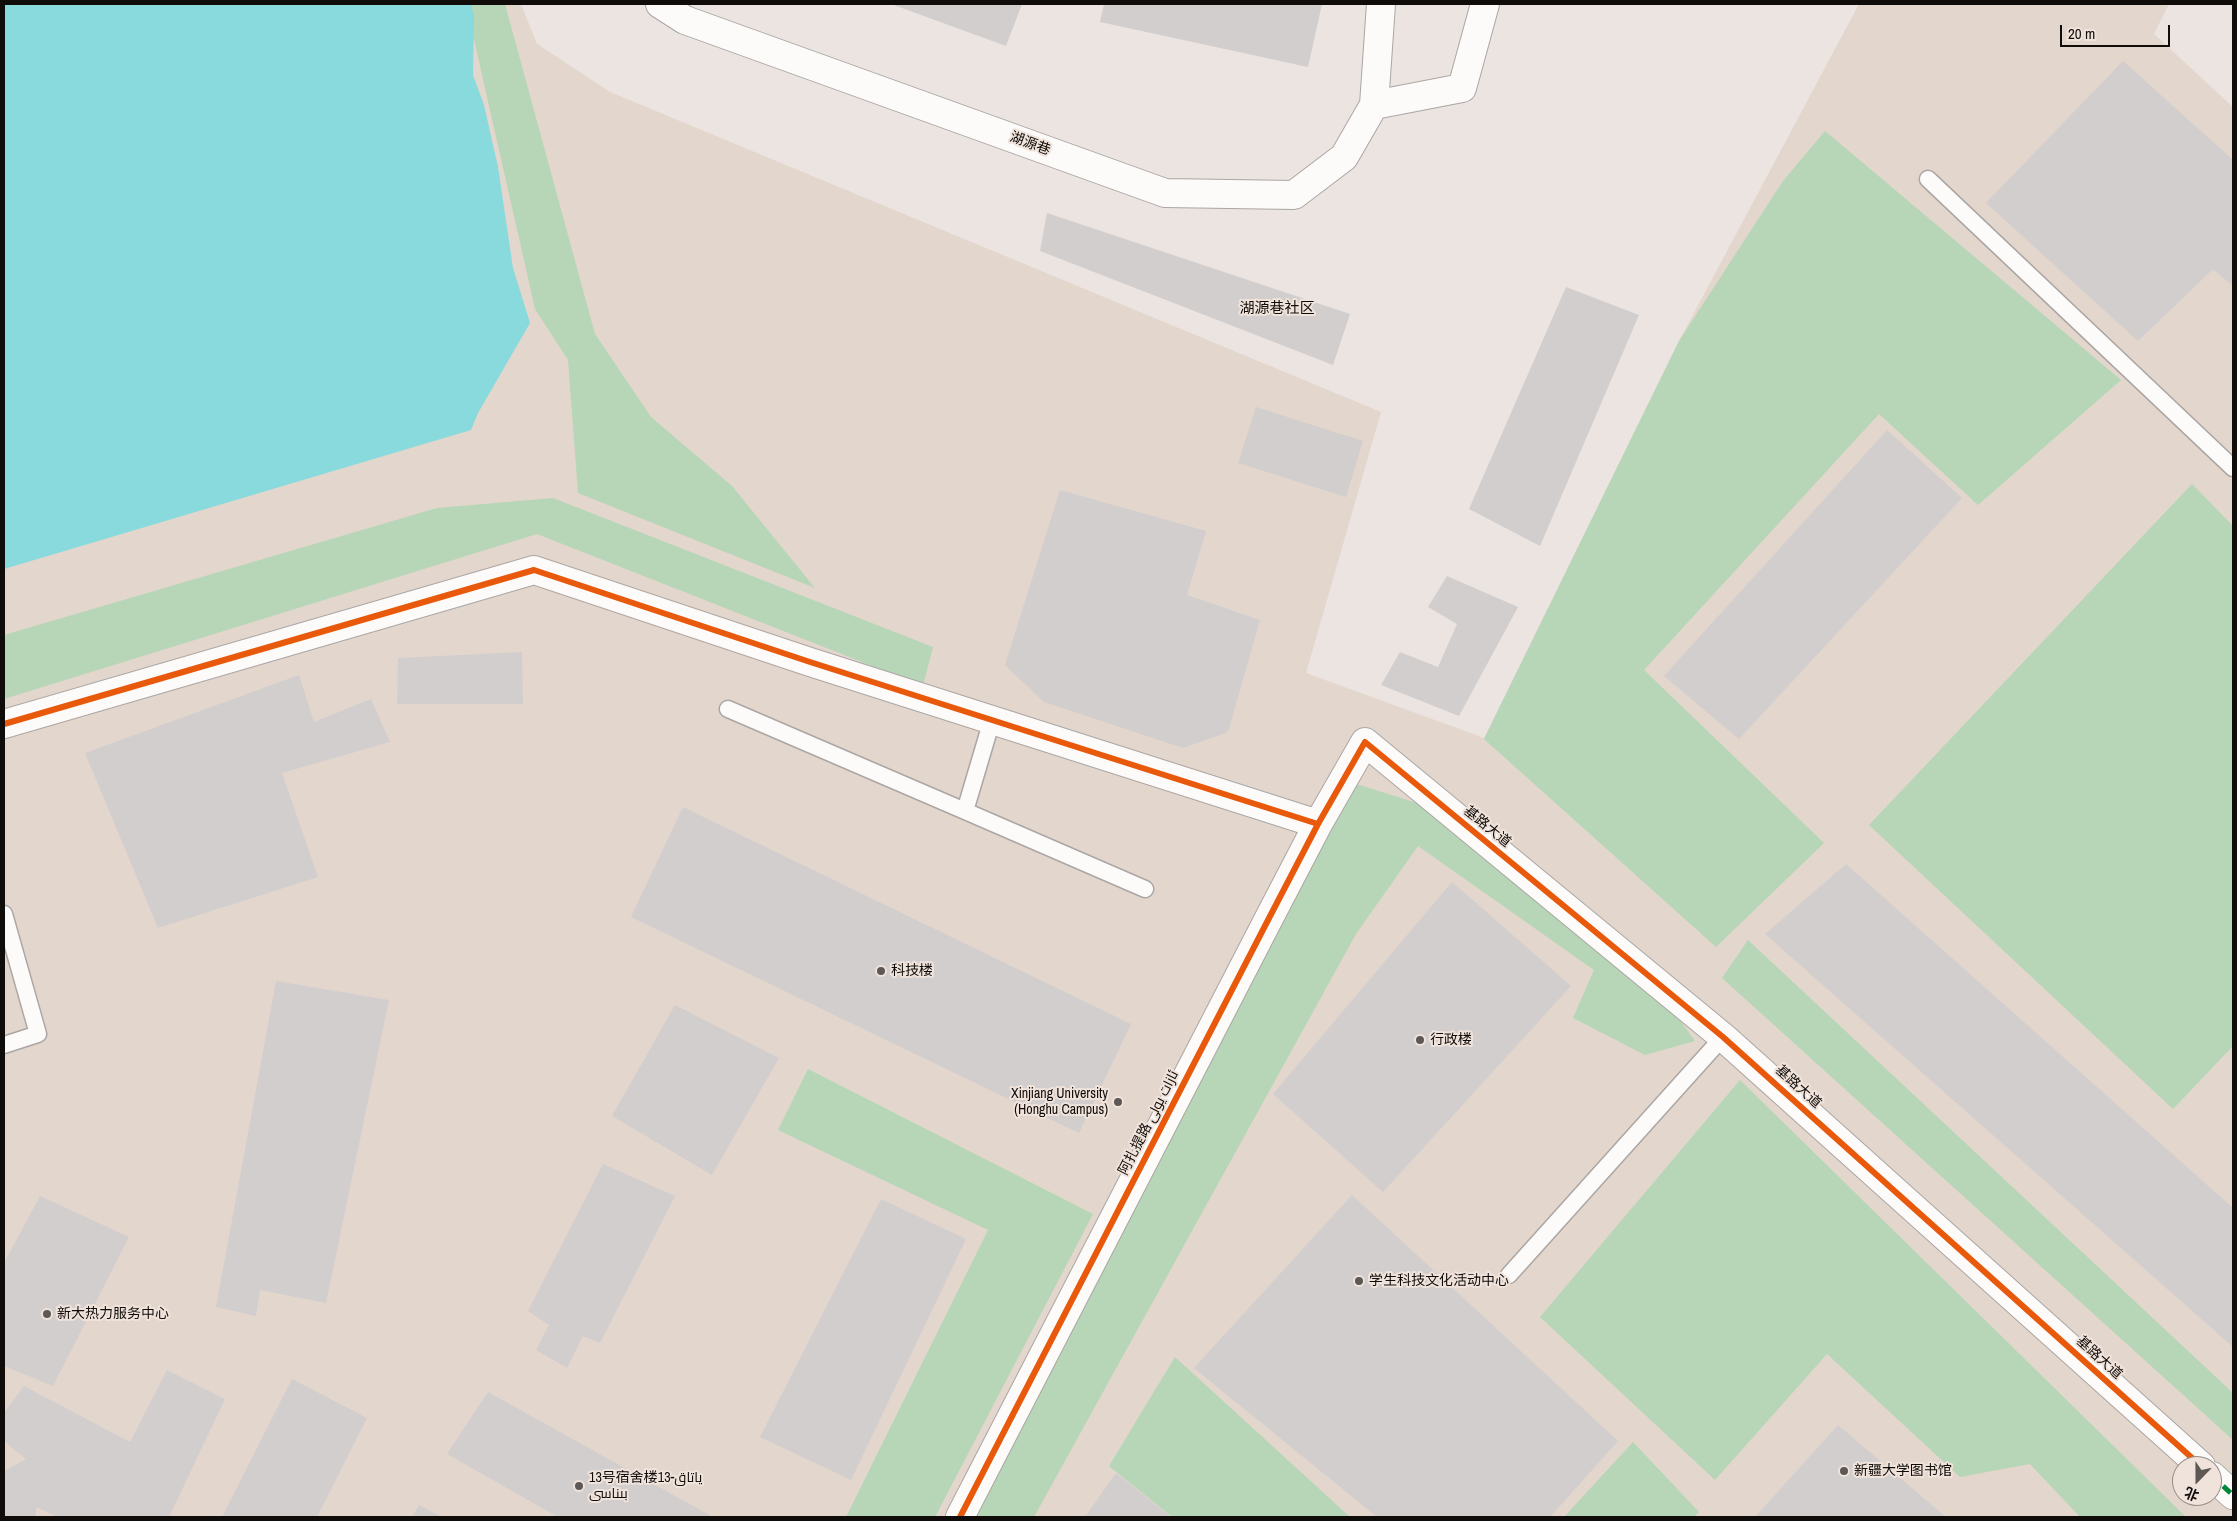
<!DOCTYPE html>
<meta charset="utf-8">
<style>
body{margin:0}
#map{position:relative;width:2237px;height:1521px;overflow:hidden;background:#ebe4e0;font-family:"Archivo Narrow","Noto Sans SC",sans-serif}
canvas{display:block}
.frame{position:absolute;inset:0;border:5px solid #100c09;pointer-events:none}
.north{position:absolute;left:2172px;top:1456px;width:50px;height:50px;box-sizing:border-box;background:#f0e3db;border:1px solid #968d87;border-radius:50%;rotate:202deg;font-size:14px;font-weight:700;line-height:20px;text-align:center;color:#100c09}
.north::after{content:'';display:block;margin:auto;width:18px;height:22px;background:#5d5854;clip-path:polygon(50% 0,100% 100%,50% 72%,0 100%)}
.scale{position:absolute;left:2060px;top:25px;width:110px;height:22px;box-sizing:border-box;border:2px solid #100c09;border-top:0;padding-left:6px;font-size:15px;line-height:18px;white-space:nowrap;color:#100c09;-webkit-text-stroke:4px #f0e3db;paint-order:stroke}
</style>
<div id="map">
<canvas width="2237" height="1521"></canvas>
<div class="frame"></div>
<div class="north">北</div>
<div class="scale">20 m</div>
</div>
<script>
const ctx = document.querySelector('canvas').getContext('2d');
ctx.lineJoin = 'round';
function fill(path, color) { ctx.fillStyle = color; ctx.fill(path, 'evenodd'); }
const poly = rows => new Path2D(rows.map(r => 'M' + r).join(''));
function stroke(path, color, width, dash) { ctx.strokeStyle = color; ctx.lineWidth = width; ctx.lineCap = dash ? 'butt' : 'round'; ctx.setLineDash(dash || []); ctx.stroke(path); }
function drawText(font, color, halo, rows, align = 'center') {
  ctx.font = font + ' "Archivo Narrow",Cairo,"Noto Sans SC",sans-serif'; ctx.lineWidth = 4; ctx.setLineDash([]); ctx.textBaseline = 'middle'; ctx.strokeStyle = halo; ctx.fillStyle = color; for (const [text, x, y, turn = 0] of rows) {
    ctx.save(); ctx.translate(x, y); ctx.rotate((+turn || 0) * Math.PI / 180); ctx.textAlign = isNaN(turn) ? turn : align; if (halo) ctx.strokeText(text, 0, 0); ctx.fillText(text, 0, 0); ctx.restore();
  }
}
fill(poly([
 [4,4,521,4,537,44,610,92,1381,412,1306,673,1484,738,1679,341,1859,4,2169,4,2154,34,2233,107,2233,1517,4,1517],
 [2182,1466,2212,1466,2212,1496,2182,1496]
]), '#e3d6cd');
fill(poly([
 [466,4,505,4,595,334,651,417,732,486,815,588,578,493,568,360,535,309],
 [1825,131,2121,380,1978,505,1879,414,1644,670,1824,843,1716,947,1484,739,1679,341,1783,181],
 [2192,484,2233,526,2233,1046,2173,1109,1869,825],
 [553,498,933,647,923,686,537,534,4,699,4,635,437,508],
 [1353,783,1430,807,1663,997,1695,1041,1645,1055,1573,1018,1594,970,1418,846,1356,934,1034,1517,959,1517],
 [1748,940,2233,1393,2233,1440,1722,978],
 [808,1069,1093,1214,935,1517,846,1517,988,1230,778,1130],
 [1740,1080,2186,1517,2080,1517,2030,1464,1960,1477,1827,1354,1715,1480,1540,1317],
 [1175,1357,1350,1517,1172,1517,1109,1466],
 [1633,1442,1699,1512,1694,1517,1564,1517]
]), '#b6d6b7');
fill(poly([
 [4,4,471,4,474,16,473,75,484,105,498,167,513,268,530,323,478,413,471,430,4,569]
]), '#88dadd');
fill(poly([
 [891,4,1022,4,1006,46],
 [1104,4,1322,4,1308,67,1100,22],
 [2123,61,2233,160,2233,286,2213,269,2138,341,1986,203],
 [1047,213,1350,314,1333,365,1040,251],
 [1566,287,1639,315,1540,546,1469,509],
 [1256,407,1363,441,1346,497,1238,463],
 [1887,430,1962,498,1739,739,1664,676],
 [1060,490,1206,531,1187,595,1260,620,1228,732,1183,748,1044,702,1005,665],
 [1447,576,1518,607,1459,716,1381,685,1400,652,1438,667,1457,624,1428,607],
 [522,652,523,704,397,704,398,658],
 [299,675,314,722,371,699,390,742,282,773,318,877,158,928,85,753],
 [683,807,1131,1024,1079,1133,631,917],
 [1846,864,2233,1208,2232,1346,1765,934],
 [1452,882,1571,986,1383,1192,1273,1094],
 [276,981,389,1000,326,1303,260,1290,256,1316,216,1307],
 [675,1005,779,1058,712,1175,612,1116],
 [603,1164,675,1196,600,1343,583,1336,567,1368,536,1350,549,1325,528,1311],
 [1352,1195,1618,1441,1550,1517,1377,1517,1194,1368],
 [40,1196,129,1237,53,1386,4,1366,4,1263],
 [881,1199,966,1239,851,1480,760,1437],
 [167,1370,225,1399,169,1517,57,1517,37,1507,35,1517,4,1517,4,1471,26,1459,4,1441,4,1413,24,1386,130,1442],
 [292,1379,367,1418,317,1517,222,1517],
 [488,1392,713,1517,558,1517,447,1454],
 [1838,1425,1946,1517,1755,1517],
 [1116,1473,1171,1517,1085,1517],
 [419,1505,442,1517,412,1517]
]), '#d2cece');
const lane = poly([
 [1928,179,2233,468],
 [728,709,965,811],
 [992,720,965,811,1145,889],
 [4,914,38,1034,4,1045],
 [1509,1275,1723,1037]
]);
const street = poly([
 [660,4,685,20,1165,193,1294,195,1344,157,1374,105,1381,4],
 [1374,105,1462,88,1485,4],
 [4,724,534,570,810,662,1318,824],
 [2212,1476,2233,1495],
 [960,1517,1267,922,1318,824,1365,742,1723,1037,2201,1466]
]);
stroke(lane, '#aba6a3', 19);
stroke(street, '#aba6a3', 30);
stroke(lane, '#fcfbfa', 16);
stroke(street, '#fcfbfa', 28);
stroke(poly([
 [2212,1476,2233,1495]
]), '#00873e', 5, [10, 5]);
stroke(poly([
 [4,724,534,570,810,662,1318,824],
 [960,1517,1267,922,1318,824,1365,742,1723,1037,2201,1466]
]), '#e8590c', 6);
for (const [x, y, r, color] of [
 [881,971,5,"#5d5854"],
 [1420,1040,5,"#5d5854"],
 [1118,1102,5,"#5d5854"],
 [1359,1281,5,"#5d5854"],
 [47,1314,5,"#5d5854"],
 [1844,1471,5,"#5d5854"],
 [579,1486,5,"#5d5854"]
]) { const dot = new Path2D(); dot.arc(x, y, r, 0, 2 * Math.PI); ctx.fillStyle = color; ctx.fill(dot); stroke(dot, '#f0e3db', 2); }
drawText('14px', '#100c09', '#f0e3db', [
 ["湖源巷",1030,144,20],
 ["基路大道",1487,827,39],
 ["基路大道",1798,1087,42],
 ["阿扎提路 ئازات يولى",1149,1123,-63],
 ["基路大道",2099,1358,42]
]);
drawText('14px', '#100c09', '#f0e3db', [
 ["科技楼",891,971],
 ["行政楼",1430,1040],
 ["Xinjiang University",1108,1094,"right"],
 ["(Honghu Campus)",1108,1110,"right"],
 ["学生科技文化活动中心",1369,1281],
 ["新大热力服务中心",57,1314],
 ["新疆大学图书馆",1854,1471],
 ["13号宿舍楼13-ياتاق",589,1478],
 ["بىناسى",589,1494]
], 'left');
drawText('15px', '#100c09', '#f0e3db', [
 ["湖源巷社区",1277,309]
]);
</script>
